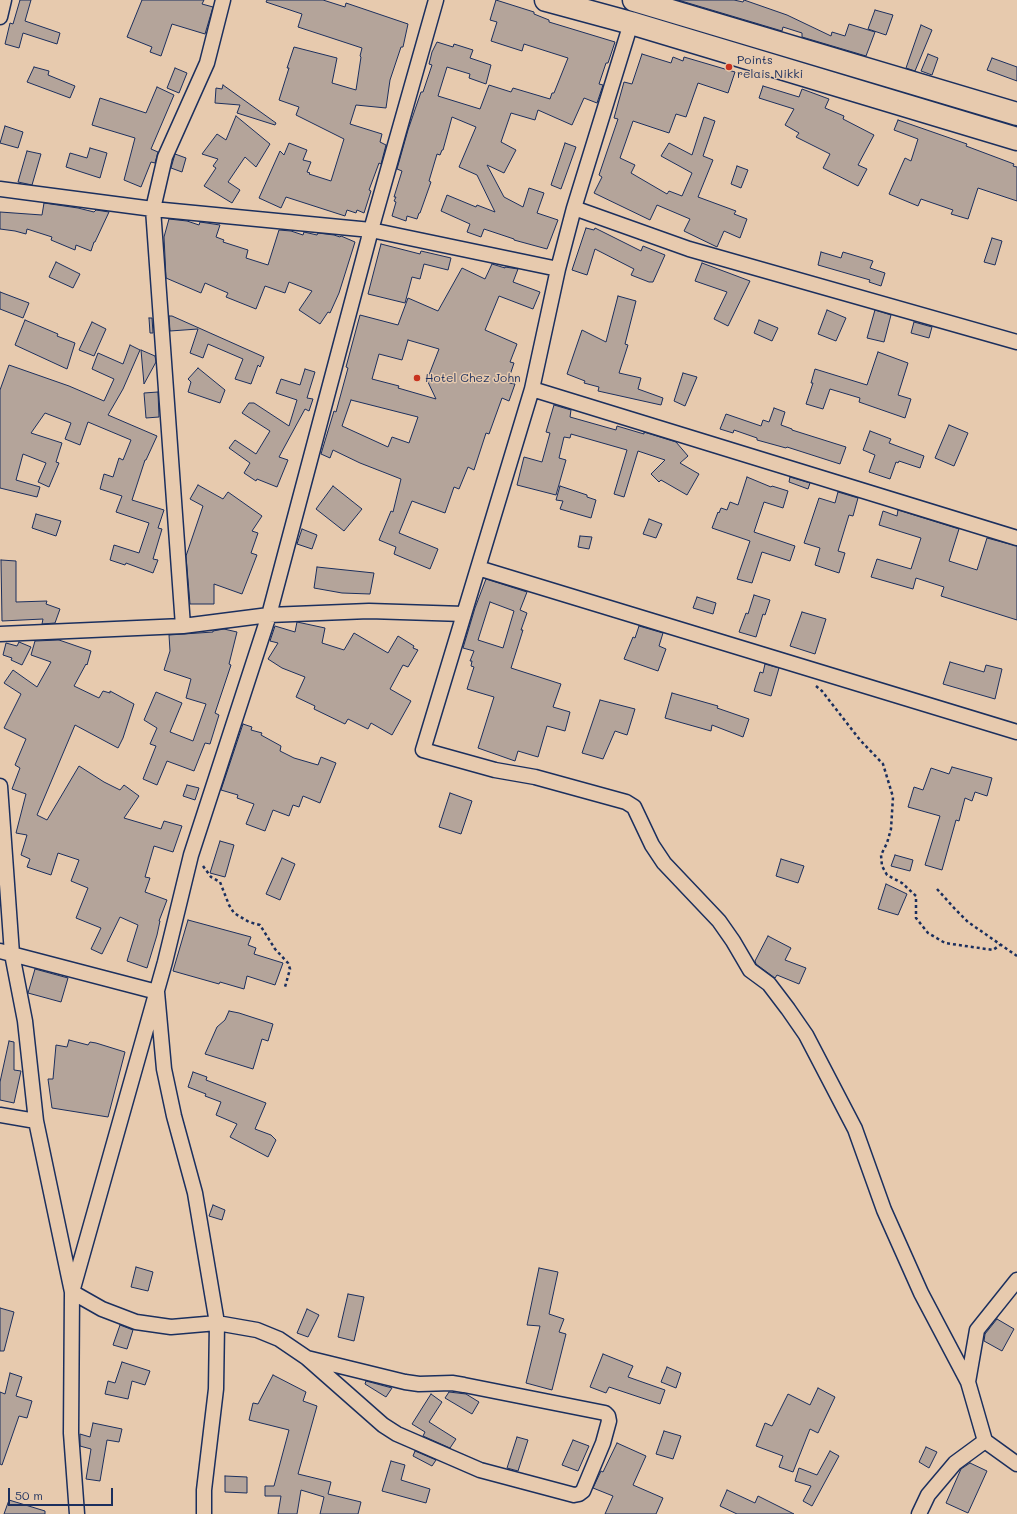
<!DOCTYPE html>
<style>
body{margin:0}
#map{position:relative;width:1017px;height:1514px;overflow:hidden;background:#e7caae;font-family:Mali,sans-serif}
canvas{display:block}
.scale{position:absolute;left:8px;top:1488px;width:105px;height:18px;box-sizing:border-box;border:2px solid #1b2f5e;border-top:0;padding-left:5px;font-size:12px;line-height:14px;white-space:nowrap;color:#1b2f5e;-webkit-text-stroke:3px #e7caae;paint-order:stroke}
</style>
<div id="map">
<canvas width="1017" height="1514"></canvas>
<div class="scale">50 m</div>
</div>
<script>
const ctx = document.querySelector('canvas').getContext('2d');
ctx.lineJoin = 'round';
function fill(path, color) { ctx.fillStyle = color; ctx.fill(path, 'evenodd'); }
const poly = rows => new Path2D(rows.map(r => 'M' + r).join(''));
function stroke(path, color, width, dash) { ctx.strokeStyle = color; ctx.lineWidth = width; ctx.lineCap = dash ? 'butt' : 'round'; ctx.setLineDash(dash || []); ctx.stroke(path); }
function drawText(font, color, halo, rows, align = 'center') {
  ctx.font = font + ' Mali,sans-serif'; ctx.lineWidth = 3; ctx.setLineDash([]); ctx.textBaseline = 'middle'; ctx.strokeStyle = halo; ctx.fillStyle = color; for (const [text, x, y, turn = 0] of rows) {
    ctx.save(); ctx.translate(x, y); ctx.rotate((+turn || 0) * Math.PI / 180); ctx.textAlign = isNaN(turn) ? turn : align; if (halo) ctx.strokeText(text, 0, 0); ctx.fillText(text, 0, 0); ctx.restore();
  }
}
const building = poly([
 [20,0,31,0,25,21,60,33,57,44,23,33,19,48,5,44,10,23,13,24,20,0],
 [142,0,204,0,202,4,213,7,205,34,172,24,161,56,150,52,152,47,127,37,142,0],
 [267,0,323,0,345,7,346,3,408,24,403,47,401,47,390,80,386,108,356,105,350,124,382,134,380,142,386,145,381,164,379,163,369,190,371,191,364,213,357,210,356,213,347,210,345,216,286,197,281,208,259,198,280,151,284,155,289,143,307,150,303,160,311,162,307,172,310,173,309,174,331,181,344,139,296,115,299,107,279,100,289,68,287,68,294,47,337,58,332,83,356,90,361,57,360,56,362,48,298,27,302,14,266,2,267,0],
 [496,0,534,12,534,14,549,20,549,22,615,42,608,63,606,63,599,84,603,85,597,103,584,98,572,125,538,110,535,120,511,113,501,142,516,150,504,173,487,165,504,197,523,207,529,188,544,193,537,213,558,220,547,249,514,240,514,239,484,229,481,237,467,232,470,224,441,211,447,195,476,207,477,205,495,212,477,175,459,167,476,127,452,117,443,150,442,150,440,155,437,154,429,181,431,182,420,213,419,213,417,219,407,216,406,221,392,216,396,202,394,201,396,197,394,197,402,171,397,169,408,130,421,92,423,92,432,65,429,64,432,52,437,42,453,47,454,44,473,50,470,58,491,65,486,84,469,78,470,74,447,67,438,96,480,109,489,85,511,92,513,88,550,99,552,93,554,93,568,58,524,44,522,51,491,41,497,22,490,20,496,0],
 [678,0,734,0,743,2,744,0,787,15,831,36,832,32,845,36,849,24,875,32,866,56,802,37,802,33,783,27,782,31,678,0],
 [875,10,893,15,886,35,868,29,875,10],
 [921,25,932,30,915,71,906,68,921,25],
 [642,54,671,63,673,57,683,61,684,57,735,72,728,93,698,83,686,117,676,114,669,133,633,121,620,158,635,165,631,173,667,194,669,191,682,196,692,173,661,156,669,143,692,155,704,117,715,121,703,156,713,160,698,197,736,211,734,214,747,219,740,238,724,231,717,247,684,231,690,219,657,205,650,220,594,193,602,177,599,175,618,119,614,118,624,82,632,84,642,54],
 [928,54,938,58,932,75,921,71,928,54],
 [992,58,1017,67,1017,81,987,70,992,58],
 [34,67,49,71,48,75,75,86,70,98,27,82,34,67],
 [175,68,187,73,179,93,167,88,175,68],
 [223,85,276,123,275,125,237,113,240,105,215,103,216,88,222,89,223,85],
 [763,86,799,97,802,89,829,99,825,108,844,116,843,119,874,135,858,165,867,169,858,186,823,168,830,154,796,137,799,133,785,125,794,109,759,98,763,86],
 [157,87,174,95,151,149,158,152,155,163,151,162,141,187,124,180,135,138,92,125,100,98,146,113,157,87],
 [236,116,270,144,256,167,245,157,228,182,240,190,232,203,204,186,216,168,213,166,218,159,202,154,217,134,226,140,236,116],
 [898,120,967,144,966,146,1014,164,1013,166,1017,167,1017,201,978,188,968,219,951,214,953,210,921,199,918,206,889,194,905,158,911,161,918,139,894,130,898,120],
 [5,126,23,132,18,148,0,143,5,126],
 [565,143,576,147,561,189,551,185,565,143],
 [90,148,107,153,100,178,66,167,70,153,87,158,90,148],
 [27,151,41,154,32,185,18,182,27,151],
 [175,154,186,158,182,172,171,168,175,154],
 [737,166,748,170,741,188,731,184,737,166],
 [44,203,78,208,94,212,96,210,109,212,95,242,94,242,91,251,76,245,75,250,51,240,52,237,27,229,26,234,15,231,0,229,0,212,42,215,44,203],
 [169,219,187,221,199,225,200,222,220,225,216,237,224,240,223,242,248,250,246,258,268,265,279,230,291,231,303,235,304,232,317,235,318,233,334,235,340,237,341,236,355,242,339,293,330,313,328,312,320,324,299,310,312,291,289,282,285,293,265,286,256,309,226,297,228,293,205,283,201,293,166,278,164,237,169,219],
 [586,228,594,230,595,228,641,251,643,246,665,255,653,282,649,282,631,275,634,269,595,249,587,275,572,270,586,228],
 [992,238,1002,241,995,265,984,262,992,238],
 [381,244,420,254,421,251,451,258,448,270,424,264,420,279,412,277,405,303,368,294,381,244],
 [821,252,841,258,843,252,873,261,870,268,885,273,881,286,869,282,870,280,818,265,821,252],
 [56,262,80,274,73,288,49,277,56,262],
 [702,263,750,281,728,326,714,319,727,292,695,281,702,263],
 [492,264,505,268,505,267,518,269,513,282,540,292,533,309,499,296,485,330,517,344,510,362,514,363,509,378,511,378,509,383,515,384,509,401,502,398,489,434,486,433,474,470,468,467,459,489,454,487,445,513,412,501,399,533,438,549,430,569,394,554,396,547,379,540,391,511,393,512,401,479,360,463,333,450,330,458,321,454,334,411,336,412,348,368,346,367,360,315,398,325,408,298,438,311,462,268,485,279,492,264],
 [408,340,439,349,427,380,436,399,398,388,399,386,372,379,379,354,402,360,408,340],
 [351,400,418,417,409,443,392,437,388,447,342,426,351,400],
 [0,292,29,303,23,318,0,309,0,292],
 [618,296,636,301,625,344,628,345,619,373,641,378,638,389,663,398,661,405,598,391,599,387,584,383,585,381,567,374,582,330,606,342,618,296],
 [827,310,846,318,836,341,818,334,827,310],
 [875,310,891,315,884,342,867,338,875,310],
 [169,316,172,316,264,357,260,367,258,365,251,384,235,379,243,359,208,344,203,358,190,353,198,329,170,331,169,316],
 [149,318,152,318,153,333,150,333,149,318],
 [25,320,58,334,57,336,75,343,67,369,15,345,25,320],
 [759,320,778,328,772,341,754,333,759,320],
 [92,322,106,329,94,356,79,350,92,322],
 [914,322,932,327,929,338,911,333,914,322],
 [130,345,140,350,123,389,108,415,157,436,146,460,145,460,132,500,164,510,158,528,162,529,153,559,158,560,153,573,126,563,125,565,110,560,114,545,139,553,149,523,116,512,122,496,100,489,104,474,113,477,119,458,123,460,131,440,88,422,80,445,65,439,71,423,45,413,31,433,62,443,56,462,59,463,49,487,38,482,46,463,23,454,16,480,40,487,37,497,0,488,0,390,9,365,69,386,104,401,114,379,92,369,98,353,123,364,130,345],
 [141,350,155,356,156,362,144,384,141,350],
 [878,352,908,363,898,395,911,399,905,418,859,402,860,398,830,389,823,409,806,404,813,383,811,383,815,369,867,385,878,352],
 [198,368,225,390,220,403,188,392,191,382,188,379,198,368],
 [305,369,315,372,307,398,313,399,309,411,305,409,279,457,288,460,277,487,257,479,256,481,244,473,250,463,229,448,235,440,256,454,270,431,242,413,249,403,254,403,289,426,297,400,276,393,281,379,300,385,305,369],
 [683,373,697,377,685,406,674,401,683,373],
 [158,392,159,417,146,418,144,393,158,392],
 [554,405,571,410,570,417,616,430,617,426,644,434,644,432,676,442,688,456,680,463,699,474,687,495,661,480,659,482,651,474,665,460,638,451,624,497,614,494,627,450,571,434,570,438,564,437,559,458,566,460,556,495,517,485,524,457,542,462,550,433,546,432,554,405],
 [774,408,785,412,781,425,792,429,792,430,846,447,840,464,787,447,786,448,757,440,757,438,734,430,733,433,720,429,726,414,761,426,763,420,769,422,774,408],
 [949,425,968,433,954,466,935,458,949,425],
 [870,431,891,439,889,443,924,456,920,468,899,461,898,463,896,462,890,479,869,472,875,455,863,450,870,431],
 [747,477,771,487,772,486,788,491,783,508,764,502,754,532,795,546,790,561,762,552,752,583,737,579,750,541,712,528,718,512,719,513,721,508,727,510,730,502,738,505,747,477],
 [790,477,810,483,808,489,789,482,790,477],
 [198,485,223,499,228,492,262,516,252,531,258,533,251,553,257,555,242,594,214,584,214,604,190,604,186,556,203,506,190,499,198,485],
 [333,486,362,509,344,531,316,509,333,486],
 [560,486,587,495,587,497,596,500,591,518,560,509,563,501,556,500,560,486],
 [838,492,858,498,853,516,849,515,838,551,845,553,839,573,815,565,820,548,804,543,819,498,835,503,838,492],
 [898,510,959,529,949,561,977,570,987,538,1017,546,1017,620,941,596,944,587,916,578,913,589,871,577,877,559,911,569,921,538,879,525,883,511,897,516,898,510],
 [36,514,61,521,56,536,32,528,36,514],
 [649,519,662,524,656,538,643,534,649,519],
 [302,529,317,535,312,549,297,544,302,529],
 [580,536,592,537,589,549,578,547,580,536],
 [1,560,16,561,16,602,47,601,46,604,60,609,55,623,42,624,43,619,2,621,1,560],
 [317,567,374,573,370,594,342,593,314,588,317,567],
 [486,579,527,592,520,610,527,613,521,630,523,630,511,668,561,684,553,707,570,712,565,731,547,726,538,757,518,751,515,761,478,748,494,697,467,689,474,667,471,666,472,661,470,661,474,651,463,648,475,608,486,579],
 [490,602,514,611,503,648,478,640,490,602],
 [754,595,770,600,765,615,763,614,756,637,739,632,746,613,748,614,754,595],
 [697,597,716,603,713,614,693,608,697,597],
 [802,612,826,619,815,654,790,646,802,612],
 [297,622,325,628,322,643,344,650,354,633,388,653,398,636,414,646,413,648,418,650,408,667,403,665,390,689,411,701,392,735,371,723,368,729,348,719,345,724,314,709,315,706,296,697,305,677,282,668,268,659,278,643,270,641,275,626,295,632,297,622],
 [639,626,663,633,659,646,666,649,658,671,624,659,633,637,635,638,639,626],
 [224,629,237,632,229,664,231,665,215,713,219,715,210,744,205,743,194,771,167,761,157,785,143,779,156,746,150,744,157,728,144,720,156,692,182,703,170,732,193,741,206,704,186,698,191,679,164,670,170,651,169,635,213,632,213,631,224,629],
 [59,640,91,651,87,665,86,664,74,686,99,698,103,691,110,693,110,691,134,704,123,738,118,748,75,725,37,815,47,820,79,766,104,782,120,790,124,785,139,796,124,818,161,829,164,821,182,826,173,852,154,846,145,877,150,878,145,892,167,900,159,921,160,921,157,935,147,968,127,961,138,925,120,917,102,954,91,949,101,928,76,918,88,888,71,881,79,860,58,853,51,875,27,867,30,859,21,855,27,835,16,833,26,794,12,789,20,768,15,765,26,739,4,728,21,694,4,683,13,670,37,687,51,662,31,655,35,641,59,640],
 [19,642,31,647,22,665,11,660,12,658,3,655,6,643,17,646,19,642],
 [950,662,984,672,986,665,1002,669,995,699,943,684,950,662],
 [765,664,779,668,771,696,754,691,760,672,763,673,765,664],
 [672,693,718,706,717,708,749,719,743,737,712,725,711,731,665,718,672,693],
 [600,700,635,709,627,735,615,731,603,759,582,753,600,700],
 [243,724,252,727,251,730,262,733,261,735,281,746,280,751,294,758,318,765,321,757,336,763,320,803,303,796,299,807,293,805,289,816,273,810,265,831,246,824,254,804,237,798,238,795,221,790,243,724],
 [952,767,992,778,987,796,975,792,972,801,965,798,959,821,956,820,942,870,925,865,940,816,908,807,914,787,923,790,931,768,949,774,952,767],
 [187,785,199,788,195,800,183,796,187,785],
 [450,793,472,801,461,834,439,827,450,793],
 [220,841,234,845,225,877,210,873,220,841],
 [895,855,913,860,910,871,891,866,895,855],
 [282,858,295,864,280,900,266,894,282,858],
 [781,859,804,866,798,883,776,876,781,859],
 [886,884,907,894,898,915,878,909,886,884],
 [188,920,251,937,248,945,256,948,254,954,283,963,275,985,247,976,244,989,220,982,219,984,173,971,188,920],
 [768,936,791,948,785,960,806,968,799,984,777,975,775,978,756,964,755,961,768,936],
 [35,969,68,978,61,1002,28,993,35,969],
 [229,1011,239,1013,273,1024,268,1041,262,1039,253,1069,205,1054,217,1027,225,1020,229,1011],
 [69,1040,88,1045,90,1042,96,1043,125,1052,108,1117,52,1108,48,1079,53,1079,56,1045,67,1047,69,1040],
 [9,1041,14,1042,14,1070,21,1071,14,1103,0,1100,0,1082,9,1041],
 [193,1072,207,1077,206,1080,266,1103,255,1129,271,1135,276,1140,268,1157,230,1137,237,1124,216,1115,221,1102,205,1096,206,1094,188,1087,193,1072],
 [213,1205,225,1210,222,1220,209,1216,213,1205],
 [136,1267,153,1272,148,1291,131,1287,136,1267],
 [539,1268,558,1272,549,1314,564,1319,559,1332,566,1334,552,1390,526,1383,540,1326,527,1325,539,1268],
 [348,1294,364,1297,354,1341,338,1337,348,1294],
 [0,1308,14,1312,4,1351,0,1351,0,1308],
 [307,1309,319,1315,308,1337,297,1333,307,1309],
 [997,1319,1014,1329,1002,1351,984,1341,985,1334,997,1319],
 [120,1325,133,1330,127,1349,113,1345,120,1325],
 [603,1354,633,1366,628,1377,665,1390,660,1404,609,1387,606,1393,590,1387,603,1354],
 [122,1362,150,1371,145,1385,132,1381,128,1399,105,1394,108,1381,115,1383,122,1362],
 [667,1367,681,1373,676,1388,661,1382,667,1367],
 [10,1373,22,1377,16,1396,32,1401,27,1418,19,1416,2,1465,0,1464,0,1392,5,1394,10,1373],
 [273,1375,306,1392,303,1401,317,1406,298,1474,331,1482,328,1494,361,1502,358,1514,320,1514,324,1497,301,1490,297,1514,278,1514,281,1496,265,1496,265,1486,274,1486,289,1430,249,1420,253,1403,258,1404,273,1375],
 [366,1381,392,1388,386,1397,365,1384,366,1381],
 [818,1388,835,1397,818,1433,810,1429,793,1472,779,1467,783,1456,756,1446,765,1423,772,1426,788,1394,810,1405,818,1388],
 [449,1392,466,1394,479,1402,472,1414,445,1398,449,1392],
 [431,1394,442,1402,429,1422,456,1439,450,1448,423,1436,425,1432,412,1424,431,1394],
 [93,1423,122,1429,119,1442,107,1440,100,1481,86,1479,91,1449,80,1446,80,1434,90,1437,93,1423],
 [664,1431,681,1436,673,1459,656,1454,664,1431],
 [517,1437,528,1440,518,1471,507,1468,517,1437],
 [573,1440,589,1446,578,1471,562,1465,573,1440],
 [617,1443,646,1456,633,1485,663,1498,656,1514,605,1514,613,1496,593,1488,601,1471,603,1472,617,1443],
 [926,1447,937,1452,929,1468,919,1462,926,1447],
 [415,1451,436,1460,432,1466,413,1456,415,1451],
 [830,1451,839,1456,812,1506,803,1501,811,1486,795,1481,799,1468,817,1475,830,1451],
 [391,1461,405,1465,401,1480,430,1489,426,1503,382,1491,391,1461],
 [970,1463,987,1471,968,1513,946,1503,961,1469,970,1463],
 [225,1476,247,1477,247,1493,225,1492,225,1476],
 [727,1490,755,1503,758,1496,794,1514,737,1514,720,1506,727,1490],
 [9,1500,45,1511,45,1514,4,1514,9,1500]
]);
fill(building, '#b4a49a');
stroke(building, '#1b2f5e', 1);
const minor = poly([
 [0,17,4,0],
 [631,23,574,208,558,269,532,389,423,750,495,770,535,777,626,802,634,807,652,845,664,863,719,921,733,941,750,970,769,984,788,1009,806,1035,855,1129,884,1210,921,1293,968,1382],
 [0,189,153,209,371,230,558,269],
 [574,208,689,249,1017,342],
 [532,389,1017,538],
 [478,568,1017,732],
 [183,626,153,209,165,157,207,63,223,0],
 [0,634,183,626,269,615,369,611,464,614],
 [0,786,12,954,25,1021,36,1121,72,1292,71,1433,77,1514],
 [0,951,157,992,164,1069,174,1116,195,1193,217,1323,216,1389,204,1490,204,1514],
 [0,1115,36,1121],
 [1017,1280,977,1330,968,1382,985,1441,1017,1464],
 [72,1292,165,962,191,855,269,615,371,230,436,0],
 [72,1292,102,1309,136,1322,171,1327,217,1323,257,1330,279,1339,307,1358,383,1425,397,1434,480,1470,574,1495,579,1494,583,1491,603,1443,609,1421,608,1416,605,1413,464,1385,452,1383,419,1384,405,1382,307,1358],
 [919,1514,928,1495,955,1463,985,1441]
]);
const primary = poly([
 [546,0,631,23,1017,139],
 [634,0,1017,114]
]);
stroke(minor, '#1b2f5e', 17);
stroke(primary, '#1b2f5e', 25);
stroke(poly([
 [816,686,822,691,860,740,883,764,893,797,891,829,887,843,881,855,882,866,887,875,902,883,916,896,916,918,928,933,945,943,993,950,1000,945],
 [203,866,211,877,220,882,229,905,234,913,249,922,260,925,275,949,288,963,290,969,285,987],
 [937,889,955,909,968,922,1017,956]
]), '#1b2f5e', 2.5, [3, 3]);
stroke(minor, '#e7caae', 14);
stroke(primary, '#e7caae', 22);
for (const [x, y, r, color] of [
 [729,67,4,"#c8321e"],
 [417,378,4,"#c8321e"]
]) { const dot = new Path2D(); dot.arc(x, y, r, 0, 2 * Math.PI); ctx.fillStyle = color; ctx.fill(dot); stroke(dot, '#e7caae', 1.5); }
drawText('12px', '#1b2f5e', '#e7caae', [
 ["Points",737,60],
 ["relais Nikki",737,74],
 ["Hotel Chez John",425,378]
], 'left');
</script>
